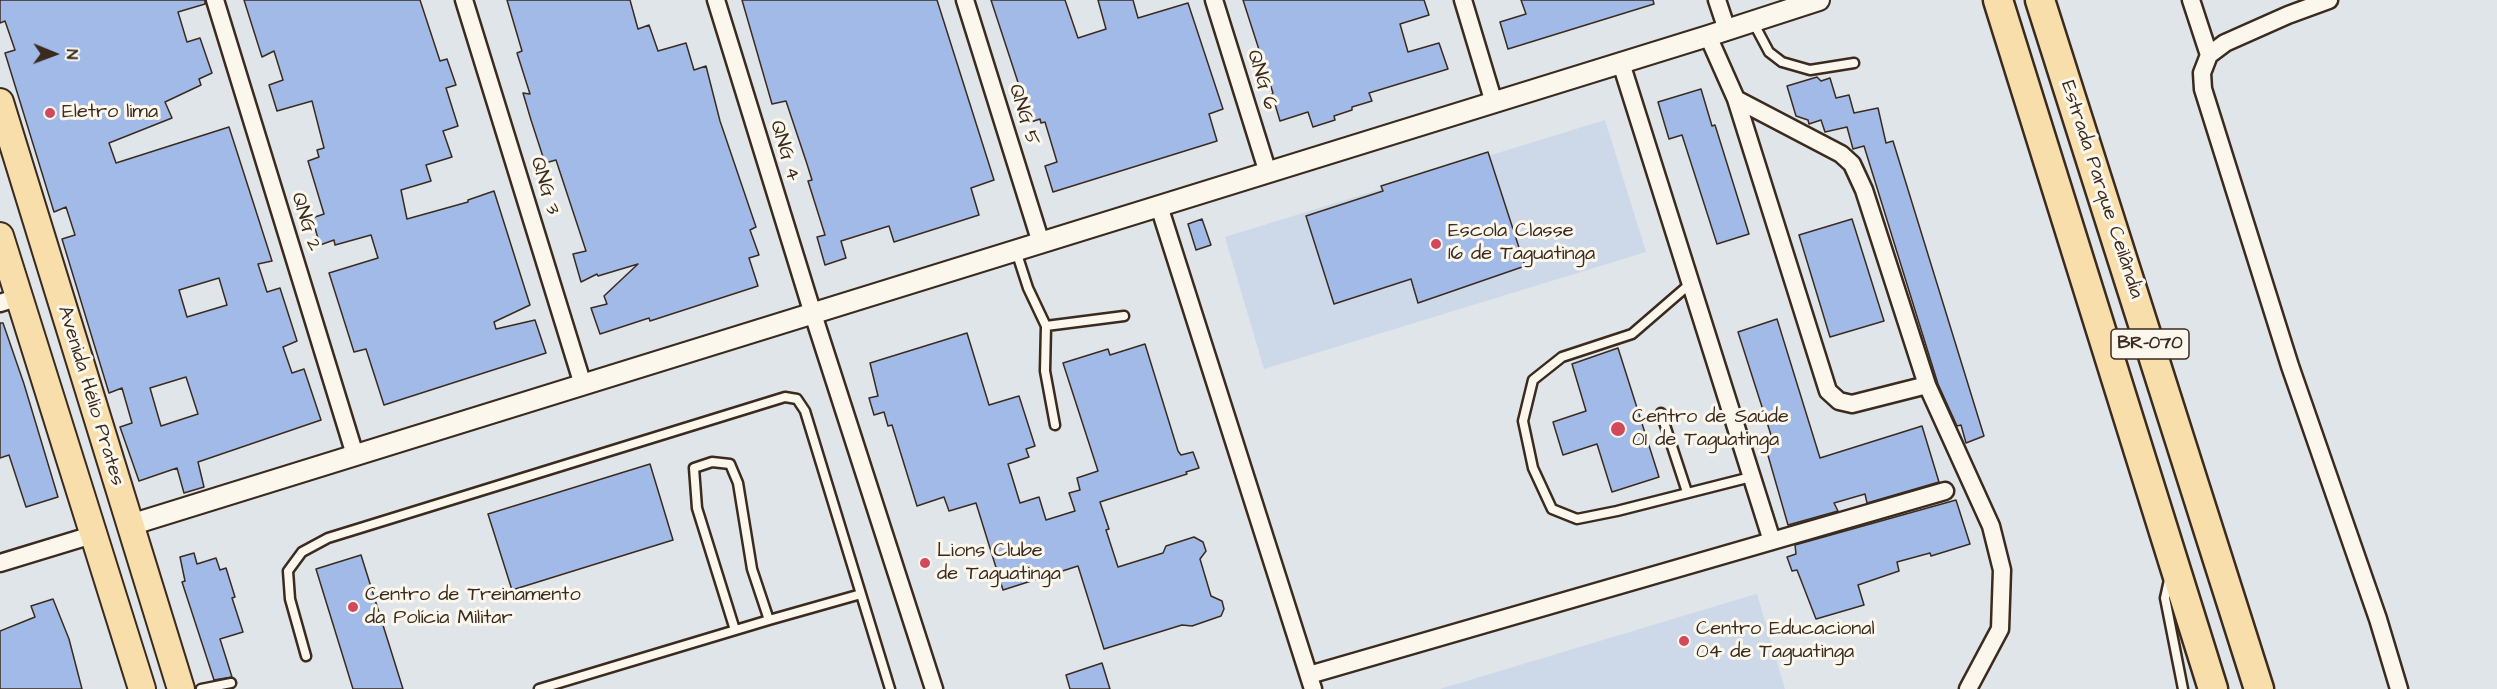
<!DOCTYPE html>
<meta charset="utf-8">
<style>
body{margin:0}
#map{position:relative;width:2497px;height:689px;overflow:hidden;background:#e0e5ea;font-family:"Architects Daughter",sans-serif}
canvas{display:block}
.north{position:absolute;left:24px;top:24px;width:60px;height:60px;-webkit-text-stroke:4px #fbf7ec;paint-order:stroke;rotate:91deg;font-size:16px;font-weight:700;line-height:24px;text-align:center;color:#3b2a1e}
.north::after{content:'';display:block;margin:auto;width:21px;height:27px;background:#3b2a1e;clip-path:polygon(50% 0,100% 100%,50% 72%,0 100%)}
</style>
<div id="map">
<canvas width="2497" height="689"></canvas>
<div class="north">N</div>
</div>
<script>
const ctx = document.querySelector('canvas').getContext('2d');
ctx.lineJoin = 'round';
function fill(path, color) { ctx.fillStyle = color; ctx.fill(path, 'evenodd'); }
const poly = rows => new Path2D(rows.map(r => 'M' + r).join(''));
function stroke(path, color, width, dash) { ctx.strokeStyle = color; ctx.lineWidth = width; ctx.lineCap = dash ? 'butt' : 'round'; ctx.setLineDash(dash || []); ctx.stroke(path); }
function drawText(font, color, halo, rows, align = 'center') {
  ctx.font = font + ' "Architects Daughter",sans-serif'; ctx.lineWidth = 6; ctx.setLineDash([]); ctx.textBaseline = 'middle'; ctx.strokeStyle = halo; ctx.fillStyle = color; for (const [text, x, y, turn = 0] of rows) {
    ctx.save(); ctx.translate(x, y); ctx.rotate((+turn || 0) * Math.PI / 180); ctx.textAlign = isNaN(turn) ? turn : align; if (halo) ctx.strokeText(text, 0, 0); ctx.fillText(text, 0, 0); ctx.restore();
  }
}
fill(poly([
 [1605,120,1646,252,1264,369,1225,237],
 [1757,594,1785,689,1440,689,1756,594]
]), '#cdd8e9');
const building = poly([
 [0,0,205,0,205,4,178,12,187,42,200,38,212,73,199,79,201,85,165,102,172,118,109,143,116,163,229,127,272,261,258,264,267,292,280,288,297,341,283,347,292,373,304,369,321,420,198,462,204,487,184,493,177,468,139,481,120,427,132,423,122,388,109,393,62,239,75,235,66,207,54,212,5,53,15,50,5,21,0,23,0,0],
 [219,278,227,305,187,317,179,290,219,278],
 [186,377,198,414,161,426,150,388,186,377],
 [244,0,420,0,440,61,447,59,456,85,446,88,458,126,443,131,452,157,426,165,431,181,401,190,407,219,468,202,468,200,494,191,530,305,494,322,496,329,535,320,546,353,384,405,366,349,354,352,329,273,378,258,371,235,335,245,334,240,320,245,312,218,324,214,308,161,319,157,317,150,324,148,312,101,277,111,269,85,283,80,274,51,262,57,244,0],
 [507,0,630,0,638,29,649,25,658,51,686,43,694,70,706,66,720,121,756,227,750,230,759,255,749,258,758,286,650,321,649,318,600,334,591,308,607,304,604,296,638,264,598,276,597,274,581,282,573,254,586,251,556,160,545,163,531,120,523,93,530,94,517,53,522,51,507,0],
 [742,0,937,0,994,180,971,188,979,215,894,242,889,226,841,241,846,258,825,265,817,237,825,235,808,181,812,180,807,164,786,101,772,104,742,0],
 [991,0,1065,0,1078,38,1106,29,1098,0,1133,0,1138,18,1188,3,1223,109,1209,114,1217,141,1053,192,1045,166,1057,162,1045,122,1041,123,1040,119,1031,122,991,0],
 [1243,0,1424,0,1429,15,1400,24,1408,52,1439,43,1448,69,1369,93,1372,101,1352,107,1352,110,1334,116,1335,120,1313,127,1308,112,1280,121,1272,94,1273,93,1243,0],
 [1521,0,1653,0,1654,4,1508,49,1500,22,1526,14,1521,0],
 [1817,77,1821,81,1830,78,1836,98,1849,95,1854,113,1878,108,1886,143,1893,141,1984,436,1966,443,1961,425,1957,426,1938,384,1864,146,1853,149,1847,127,1825,132,1821,120,1809,124,1808,120,1796,116,1787,86,1817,77],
 [1701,89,1712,126,1715,125,1749,234,1717,244,1682,135,1669,139,1658,102,1701,89],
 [1488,152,1525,266,1418,303,1411,279,1334,304,1306,216,1383,191,1381,186,1488,152],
 [1202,219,1211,245,1196,250,1188,224,1202,219],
 [1852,219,1884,321,1830,337,1799,235,1852,219],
 [1777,319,1820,458,1922,426,1939,482,1867,503,1865,494,1834,503,1838,511,1788,525,1763,438,1771,435,1738,332,1777,319],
 [0,323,3,323,24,384,58,497,26,507,9,455,0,458,0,323],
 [967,333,989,405,1019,396,1035,446,1026,449,1029,457,1008,464,1020,503,1039,497,1046,520,1075,511,1069,493,1080,490,1077,478,1098,471,1063,363,1108,349,1110,355,1145,344,1178,451,1181,455,1193,452,1199,468,1186,472,1187,474,1100,502,1109,529,1106,530,1118,567,1163,553,1166,546,1194,537,1203,542,1206,551,1200,559,1211,596,1222,601,1224,609,1221,616,1192,626,1182,625,1104,649,1078,566,1003,590,976,503,949,511,944,497,917,506,892,425,888,426,884,412,874,415,869,398,878,396,870,363,967,333],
 [1618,348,1659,477,1612,492,1597,444,1563,455,1553,422,1586,411,1572,364,1618,348],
 [650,464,673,540,512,590,488,514,650,464],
 [1956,500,1970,544,1931,556,1930,553,1897,562,1899,571,1858,585,1864,605,1816,619,1797,570,1792,571,1787,557,1796,554,1795,545,1956,500],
 [194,553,197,564,216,558,220,570,226,568,235,597,232,598,243,632,220,639,232,677,214,680,182,582,185,581,180,557,194,553],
 [361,555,403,689,353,689,316,569,361,555],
 [53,599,69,639,82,689,0,689,0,631,35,617,31,606,53,599],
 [1102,663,1110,689,1070,689,1066,675,1102,663]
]);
fill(building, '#a1bae7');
stroke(building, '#3b2a1e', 1.5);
const service = poly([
 [1753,22,1769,52,1782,62,1810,70,1854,63],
 [1016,251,1028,288,1046,326,1045,371,1055,425],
 [1691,283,1632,334,1562,357,1533,380,1523,421,1533,468,1552,509,1577,519,1617,511,1751,477],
 [1046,326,1124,316],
 [1661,413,1687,492],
 [2169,580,2165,598,2183,689],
 [735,630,697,508,694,468,712,462,730,464,738,483,752,569,769,620,861,594],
 [306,656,290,599,288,571,302,552,328,538,785,397,797,399,805,411,890,689],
 [201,689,231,683],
 [539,689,769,620]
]);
const minor = poly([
 [215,0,355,455],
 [464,0,583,385],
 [716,0,813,314,934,689],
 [965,0,1041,243],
 [1214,0,1268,173],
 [1463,0,1494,103],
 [1717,0,1727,30],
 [2191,0,2209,55],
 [2329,0,2288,15,2225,43,2209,55,2202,73,2203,89,2290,366,2378,619,2399,689],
 [1708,36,1736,99,1828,391,1839,401,1852,404,1927,385],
 [1621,63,1772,541],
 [1736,99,1841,154,1852,164,1864,190,1927,385,1991,526,2002,570,2000,629,1968,689],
 [1159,206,1313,689],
 [0,303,19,297],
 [0,563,92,535],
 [1309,675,1945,491]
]);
const tertiary = poly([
 [130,525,1708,36,1819,0]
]);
const primary = poly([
 [0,102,181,689],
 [0,236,142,689]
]);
const motorway = poly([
 [1998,0,2213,689],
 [2040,0,2259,689]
]);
stroke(service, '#3b2a1e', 13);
stroke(minor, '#3b2a1e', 21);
stroke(tertiary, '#3b2a1e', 24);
stroke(primary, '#3b2a1e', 30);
stroke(motorway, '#3b2a1e', 33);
stroke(service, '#fbf7ec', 8);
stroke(minor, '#fbf7ec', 16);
stroke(tertiary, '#fbf7ec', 20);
stroke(primary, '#f8deab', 26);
stroke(motorway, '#f8deab', 28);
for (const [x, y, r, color] of [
 [50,113,6,"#d1495b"],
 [1436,244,6,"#d1495b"],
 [1618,429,8,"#d1495b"],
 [925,563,6,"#d1495b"],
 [353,607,6,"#d1495b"],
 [1684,641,6,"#d1495b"]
]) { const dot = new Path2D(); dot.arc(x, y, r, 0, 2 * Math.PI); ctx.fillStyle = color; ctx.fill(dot); stroke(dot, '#fbf7ec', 2); }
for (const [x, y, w] of [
 [2150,344,78]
]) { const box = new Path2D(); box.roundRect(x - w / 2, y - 15, w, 30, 4.5); ctx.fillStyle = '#fbf7ec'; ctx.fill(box); stroke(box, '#3b2a1e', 1.5); }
drawText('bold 18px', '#3b2a1e', null, [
 ["BR-070",2150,344]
]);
drawText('20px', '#3b2a1e', '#fbf7ec', [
 ["QNG 6",1261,80,73],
 ["QNG 5",1023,115,73],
 ["QNG 4",784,151,73],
 ["QNG 3",544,186,73],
 ["Estrada Parque Ceilândia",2101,190,72],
 ["QNG 2",305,222,73],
 ["Avenida Hélio Prates",90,396,73]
]);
drawText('20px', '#3b2a1e', '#fbf7ec', [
 ["Eletro lima",62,113],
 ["Escola Classe",1448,232],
 ["16 de Taguatinga",1448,255],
 ["Centro de Saúde",1632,418],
 ["01 de Taguatinga",1632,441],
 ["Lions Clube",937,552],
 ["de Taguatinga",937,575],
 ["Centro de Treinamento",365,596],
 ["da Polícia Militar",365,619],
 ["Centro Educacional",1696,630],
 ["04 de Taguatinga",1696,653]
], 'left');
</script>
